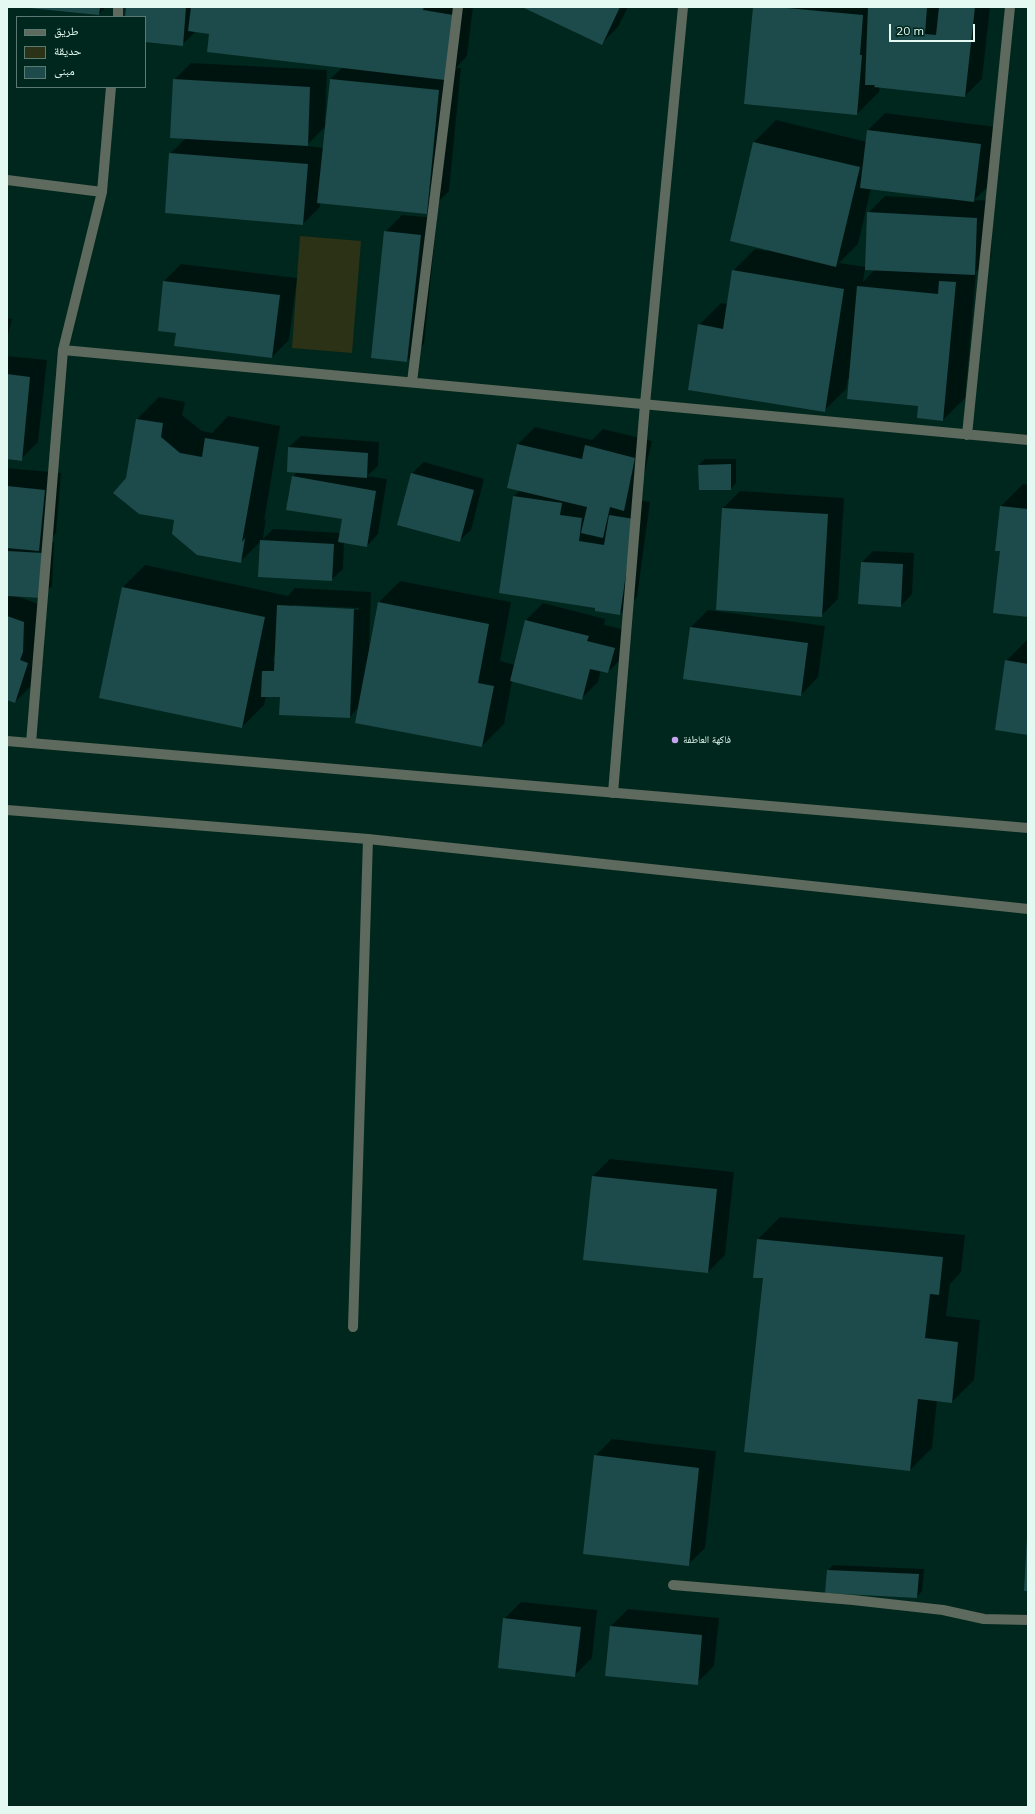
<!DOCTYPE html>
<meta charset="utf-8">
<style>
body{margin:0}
#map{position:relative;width:1035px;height:1814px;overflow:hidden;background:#00271d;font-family:Mulish,"Noto Naskh Arabic",sans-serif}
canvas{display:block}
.frame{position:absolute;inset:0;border:8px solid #e4f9f1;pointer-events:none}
.legend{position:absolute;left:16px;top:16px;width:130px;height:72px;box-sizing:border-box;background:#00271d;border:1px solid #5b7b72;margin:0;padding:5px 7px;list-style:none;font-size:12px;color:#e4f9f1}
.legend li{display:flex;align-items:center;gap:8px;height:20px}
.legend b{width:20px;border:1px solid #5b7b72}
.scale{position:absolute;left:889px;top:24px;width:86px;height:18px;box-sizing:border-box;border:2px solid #e4f9f1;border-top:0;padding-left:5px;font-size:12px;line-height:14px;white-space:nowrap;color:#e4f9f1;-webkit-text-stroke:3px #00271d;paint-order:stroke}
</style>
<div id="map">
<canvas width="1035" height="1814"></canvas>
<div class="frame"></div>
<ul class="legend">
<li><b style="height:5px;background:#5d6a5d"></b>طريق</li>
<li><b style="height:11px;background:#2c3215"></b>حديقة</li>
<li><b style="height:11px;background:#1d4a4b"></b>مبنى</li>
</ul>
<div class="scale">20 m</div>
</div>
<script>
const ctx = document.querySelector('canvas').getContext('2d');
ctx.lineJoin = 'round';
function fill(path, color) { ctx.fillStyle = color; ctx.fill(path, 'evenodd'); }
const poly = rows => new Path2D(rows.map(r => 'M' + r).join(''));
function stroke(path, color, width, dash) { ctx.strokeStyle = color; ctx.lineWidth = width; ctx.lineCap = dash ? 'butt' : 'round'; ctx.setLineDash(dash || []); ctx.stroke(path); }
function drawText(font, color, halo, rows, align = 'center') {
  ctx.font = font + ' Mulish,"Noto Naskh Arabic",sans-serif'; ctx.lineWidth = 3; ctx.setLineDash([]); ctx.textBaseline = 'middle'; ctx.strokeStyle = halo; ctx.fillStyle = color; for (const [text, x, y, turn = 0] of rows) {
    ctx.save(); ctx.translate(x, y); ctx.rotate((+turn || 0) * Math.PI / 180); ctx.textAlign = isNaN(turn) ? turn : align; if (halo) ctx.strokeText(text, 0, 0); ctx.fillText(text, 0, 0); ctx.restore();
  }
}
fill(poly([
 [300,236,361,241,352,353,292,348]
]), '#2c3215');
fill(poly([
 [18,7,106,7,99,14],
 [127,7,473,7,467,56,456,68,461,68,449,191,427,213,320,202,320,207,303,224,170,154,186,138,174,80,191,63,327,70,325,122,326,122,330,79,343,67,196,31,182,45,145,41,145,17,126,17],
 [326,126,324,148,306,146],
 [524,7,628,7,618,27,601,44],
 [754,7,990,7,982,79,965,96,880,86,879,92,857,114],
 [885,113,997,127,991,184,974,200,994,201,991,257,976,272,965,398,943,420,919,405,848,378,846,389,824,411,699,325,721,303,728,304,733,271,755,249,767,251,767,249,731,240,754,142,776,120,867,142,868,130],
 [871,188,944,197,944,199,885,196,868,213,866,267,839,263,858,244],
 [865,269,875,269,863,282],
 [402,215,437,218,424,344,407,361,385,232],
 [181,264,297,278,289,340,272,357,177,332,164,281],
 [7,318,12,319,7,339],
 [7,356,47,360,38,442,21,459,7,458],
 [159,397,185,402,182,415,202,431,212,433,228,416,280,426,264,521,266,518,263,539,273,529,340,533,343,518,293,477,297,472,289,447,301,436,379,442,378,466,367,476,387,479,378,534,367,546,344,542,343,569,331,580,261,541,240,562,175,520,127,478,137,419],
 [535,427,592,440,603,429,652,441,640,492,634,499,650,502,637,597,620,614,596,607,514,496,520,490,518,444],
 [705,459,736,459,736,483,731,489,700,489,699,465],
 [424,462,484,479,471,530,459,541,412,473],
 [7,468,61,473,56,533,47,542,54,542,52,586,40,597,16,596,41,605,36,643,45,646,32,685,15,702,7,699],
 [1023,484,1028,485,1028,616,1001,550,1001,506],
 [740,491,844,498,838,599,821,616,723,508],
 [873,551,914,553,912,594,901,606,861,563],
 [145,565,288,596,295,588,371,592,369,647,378,603,400,581,511,602,500,661,515,665,526,620,543,603,605,619,604,625,631,631,625,655,608,672,601,670,598,682,581,699,512,681,504,724,482,746,358,708,350,717,281,696,266,696,264,705,242,727,100,697,123,587],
 [293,605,359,608,359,610,293,607],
 [275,653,276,659,273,662],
 [708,610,825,626,818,677,801,695,691,627],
 [1028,639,1028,734,1006,661],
 [610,1159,734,1172,725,1255,708,1272,584,1259,593,1176],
 [780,1217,965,1235,961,1272,950,1284,946,1316,980,1320,974,1380,952,1402,937,1400,932,1448,910,1470,764,1277,758,1239],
 [612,1439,716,1451,705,1548,688,1565,595,1456],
 [833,1565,924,1569,922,1591,917,1597,828,1570],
 [521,1602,597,1610,592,1658,575,1675,504,1619],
 [628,1609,719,1618,714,1666,697,1683,611,1626]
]), '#0007');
fill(poly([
 [19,7,100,7,99,15],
 [126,7,186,7,183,46,145,42,145,17,125,17],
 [191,7,424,7,423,10,453,15,445,80,207,52,209,34,188,31],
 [522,7,620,7,602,45],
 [753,7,776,7,863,15,860,55,862,55,857,115,744,104],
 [868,7,927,8,925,34,936,35,939,7,975,7,965,97,874,87,875,85,865,85],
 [173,79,310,87,308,146,170,138],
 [330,79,439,90,427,214,317,203],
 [867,130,981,144,974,202,860,188],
 [753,142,860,167,836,267,730,241],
 [169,153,308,164,303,225,165,213],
 [867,212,977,218,975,275,865,270],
 [384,231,421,235,407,362,371,358],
 [732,270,844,289,825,412,688,390,698,324,723,329],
 [163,281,280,295,272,358,174,346,176,333,158,331],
 [939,281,956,282,943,421,917,418,918,406,847,399,857,286,938,294],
 [7,374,30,377,22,461,7,459],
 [136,419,163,423,161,437,180,453,202,457,205,438,259,447,242,542,245,538,241,563,197,555,172,534,174,520,139,514,113,493,126,478],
 [517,444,582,459,585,445,635,458,624,511,610,507,603,538,581,533,587,507,507,488],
 [288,447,368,453,367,478,287,472],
 [731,464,731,490,699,490,698,465],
 [411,473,474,490,460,542,397,525],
 [292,476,376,491,367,547,338,542,342,519,286,510],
 [7,486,45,490,39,551,7,548],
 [513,496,562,503,560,515,582,518,579,541,604,545,609,515,634,519,620,615,595,611,595,608,499,593],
 [1000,506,1028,509,1028,617,993,613,1000,551,995,551],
 [722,508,828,514,822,617,716,610],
 [260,540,334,544,332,581,258,577],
 [7,551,43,553,41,598,7,596],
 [861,562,903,564,901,607,858,604],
 [122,587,265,617,242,728,99,698],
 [378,602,489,624,478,683,494,686,482,747,355,723],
 [277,605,354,609,350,718,279,715,280,697,261,697,262,671,274,671],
 [7,616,24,622,23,652,20,660,28,663,15,703,7,700],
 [525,620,589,636,587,641,615,648,608,673,590,669,582,700,510,681],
 [690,627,808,643,801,696,683,679],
 [1005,660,1028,664,1028,735,995,730],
 [592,1176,717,1189,708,1273,583,1260],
 [757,1239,943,1257,939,1295,930,1294,925,1338,958,1342,952,1403,918,1399,910,1471,744,1452,763,1278,753,1278],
 [594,1455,699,1468,689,1566,583,1554],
 [1027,1537,1028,1537,1028,1591,1024,1591],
 [827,1570,919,1574,917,1598,825,1593],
 [503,1618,581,1627,575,1677,498,1668],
 [610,1626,702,1635,698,1685,605,1676]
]), '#1d4a4b');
stroke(poly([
 [118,17,118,7],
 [7,180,102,192],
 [63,350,1028,440],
 [412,382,458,7],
 [967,435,1010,7],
 [31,743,63,350,102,192,111,87],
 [613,793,645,404,683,7],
 [353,1327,368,839],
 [673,1585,853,1600,943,1610,984,1619,1028,1620]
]), '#5d6a5d', 10);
stroke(poly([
 [7,741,1028,828],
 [7,810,368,839,1028,909]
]), '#5d6a5d', 10);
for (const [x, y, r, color] of [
 [675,740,4,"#c6a6f0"]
]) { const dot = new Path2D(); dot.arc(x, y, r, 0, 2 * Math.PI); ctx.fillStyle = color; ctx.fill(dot); stroke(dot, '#00271d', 1.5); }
drawText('10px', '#e4f9f1', '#00271d', [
 ["فاكهة العاطفة",683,740]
], 'left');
</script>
